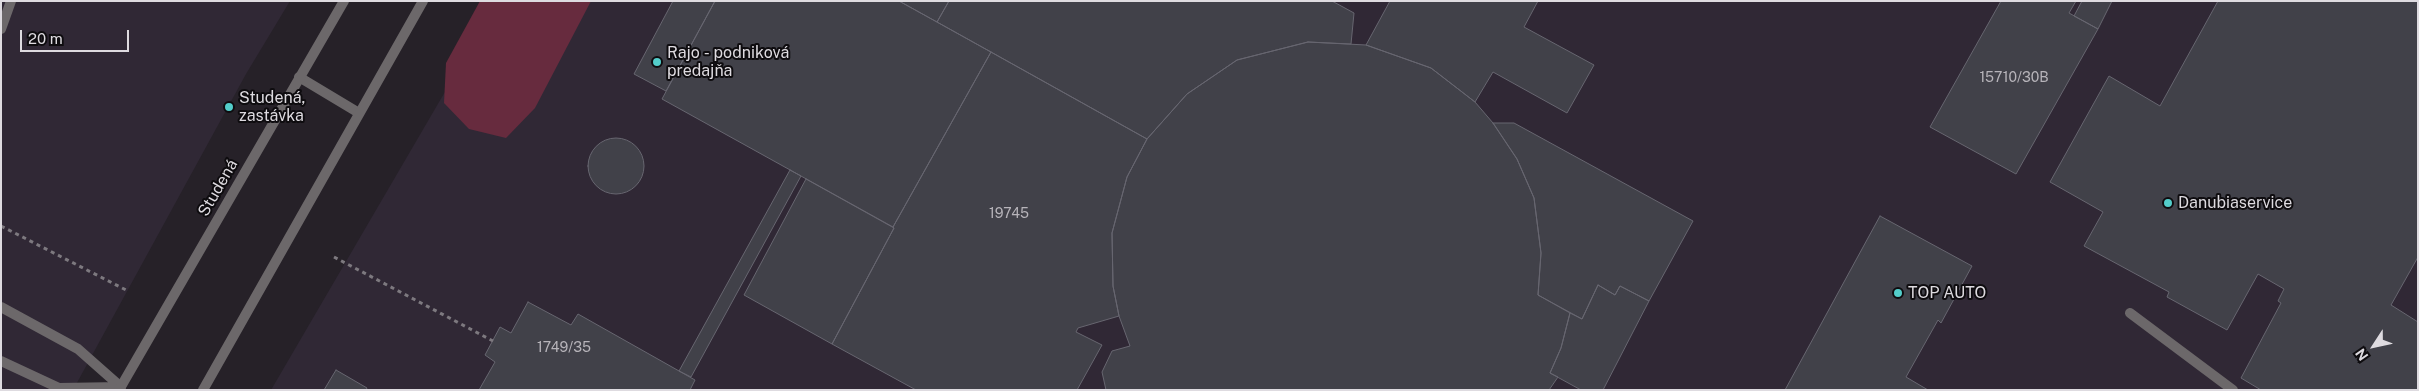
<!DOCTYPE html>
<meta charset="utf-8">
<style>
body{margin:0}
#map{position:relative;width:2419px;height:391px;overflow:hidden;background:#262128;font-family:"Public Sans",sans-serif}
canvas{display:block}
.frame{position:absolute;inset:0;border:2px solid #dedbe0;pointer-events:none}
.north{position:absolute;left:2349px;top:321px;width:50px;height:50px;-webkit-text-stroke:4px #0e0c0f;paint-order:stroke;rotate:235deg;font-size:14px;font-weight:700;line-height:20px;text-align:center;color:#dedbe0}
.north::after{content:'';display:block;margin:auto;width:18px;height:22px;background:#dedbe0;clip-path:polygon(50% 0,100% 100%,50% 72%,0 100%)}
.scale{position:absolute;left:20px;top:30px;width:109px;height:22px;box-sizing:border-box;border:2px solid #dedbe0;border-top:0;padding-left:6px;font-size:15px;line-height:18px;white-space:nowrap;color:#dedbe0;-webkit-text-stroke:4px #0e0c0f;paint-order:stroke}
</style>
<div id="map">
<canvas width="2419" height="391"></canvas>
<div class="frame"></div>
<div class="north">N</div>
<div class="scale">20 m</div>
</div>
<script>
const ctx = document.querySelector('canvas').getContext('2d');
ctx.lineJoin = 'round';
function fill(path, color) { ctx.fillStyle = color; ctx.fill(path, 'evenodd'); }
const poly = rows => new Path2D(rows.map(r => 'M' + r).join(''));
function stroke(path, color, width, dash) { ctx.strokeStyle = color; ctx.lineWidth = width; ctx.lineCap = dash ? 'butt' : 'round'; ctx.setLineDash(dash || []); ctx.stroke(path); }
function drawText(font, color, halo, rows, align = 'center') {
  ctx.font = font + ' "Public Sans",sans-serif'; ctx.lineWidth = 4; ctx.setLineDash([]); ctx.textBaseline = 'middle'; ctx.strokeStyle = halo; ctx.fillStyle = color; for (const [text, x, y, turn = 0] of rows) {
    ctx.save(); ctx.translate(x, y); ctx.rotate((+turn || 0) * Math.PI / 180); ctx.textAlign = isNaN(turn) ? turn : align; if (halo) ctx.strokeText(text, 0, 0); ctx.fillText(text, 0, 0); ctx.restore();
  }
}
fill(poly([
 [1,1,290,1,246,74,73,390,1,390],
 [498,1,2418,1,2418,390,271,390]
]), '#302835');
fill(poly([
 [480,1,591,1,535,108,506,138,469,129,444,103,446,63]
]), '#672b3e');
const building = poly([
 [673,1,715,1,666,91,634,74,673,1],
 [715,1,899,1,991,52,893,227,662,99,715,1],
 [899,1,949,1,937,22,899,1],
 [949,1,1332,1,1354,13,1351,44,1308,42,1237,60,1187,94,1147,139,937,22,949,1],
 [1390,1,1538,1,1524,27,1594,65,1567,113,1493,72,1475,102,1431,68,1366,45,1390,1],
 [2001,1,2076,1,2069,13,2098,29,2016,174,1930,127,2001,1],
 [2082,1,2112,1,2098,29,2074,16,2082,1],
 [2218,1,2418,1,2418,257,2391,305,2418,322,2418,390,2261,390,2241,378,2281,303,2278,301,2284,289,2258,274,2227,330,2167,297,2169,292,2084,246,2103,212,2050,182,2109,76,2160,106,2218,1],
 [1308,42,1366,45,1431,68,1475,102,1493,123,1517,159,1534,198,1541,253,1538,295,1570,313,1561,348,1550,373,1558,377,1549,390,1106,390,1102,372,1112,351,1130,346,1119,316,1113,286,1112,233,1127,177,1147,139,1187,94,1237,60,1308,42],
 [991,52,1147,139,1127,177,1112,233,1113,286,1119,316,1078,328,1076,332,1102,345,1077,390,916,390,832,344,894,228,893,227,991,52],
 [1493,123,1514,123,1693,221,1649,301,1620,286,1615,295,1598,285,1582,319,1538,295,1541,253,1534,198,1517,159,1493,123],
 '588 166a28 28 0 1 1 56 0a28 28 0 1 1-56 0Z',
 [790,170,801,176,691,377,679,371,790,170],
 [806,179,894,228,832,344,744,295,806,179],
 [1880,216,1972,266,1941,323,1938,320,1906,377,1928,390,1785,390,1880,216],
 [1598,285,1615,295,1620,286,1649,301,1603,390,1581,390,1550,373,1561,348,1570,313,1582,319,1598,285],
 [528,302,571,325,578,314,695,380,690,390,479,390,495,362,485,355,500,327,511,333,528,302],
 [336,370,367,388,366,390,324,390,336,370]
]);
fill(building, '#414149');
stroke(building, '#676670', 1);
stroke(poly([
 [1,226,128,291],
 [334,257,493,341]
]), '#7d797f', 3, [4, 4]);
stroke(poly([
 [1,29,11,1],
 [299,77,359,113],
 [1,307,78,349,121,387],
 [2130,313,2233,390],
 [1,361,59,388,121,387]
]), '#6c686a', 10);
stroke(poly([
 [119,390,344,1],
 [203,390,423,1]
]), '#6c686a', 10);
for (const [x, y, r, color] of [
 [657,62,5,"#53cdca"],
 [229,107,5,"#53cdca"],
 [2168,203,5,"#53cdca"],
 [1898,293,5,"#53cdca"]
]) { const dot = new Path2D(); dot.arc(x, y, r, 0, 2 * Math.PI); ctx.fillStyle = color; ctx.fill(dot); stroke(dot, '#0e0c0f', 2); }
drawText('14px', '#b7b4ba', null, [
 ["15710/30B",2014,78],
 ["19745",1009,214],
 ["1749/35",564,348]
]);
drawText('16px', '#dedbe0', '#0e0c0f', [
 ["Rajo - podniková",667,53],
 ["predajňa",667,71],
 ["Studená,",239,98],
 ["zastávka",239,116],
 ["Danubiaservice",2178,203],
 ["TOP AUTO",1908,293]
], 'left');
drawText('16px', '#dedbe0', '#0e0c0f', [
 ["Studená",218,188,-60]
]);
</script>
